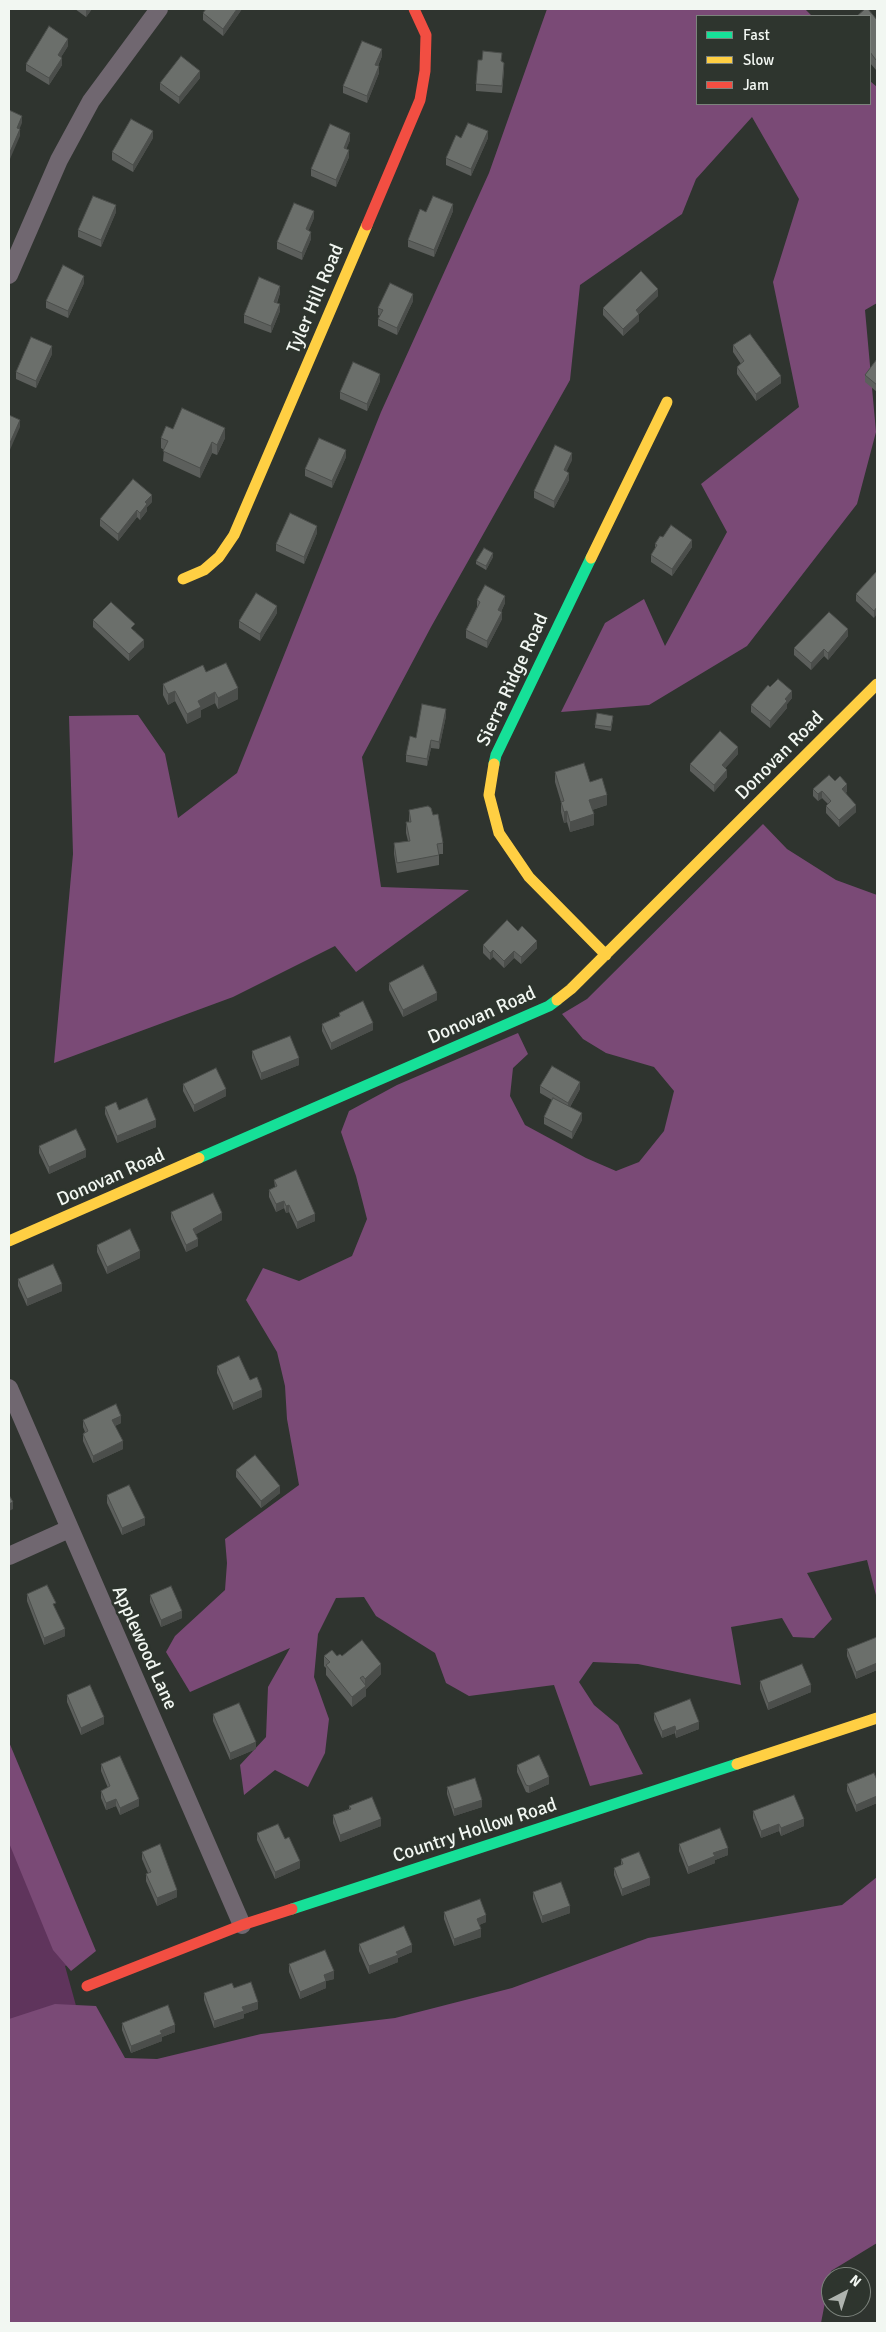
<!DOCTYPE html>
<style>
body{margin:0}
#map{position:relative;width:886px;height:2332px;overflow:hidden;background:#2f342f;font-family:Signika,sans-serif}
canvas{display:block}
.frame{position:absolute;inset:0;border:10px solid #f2f7f2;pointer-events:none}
.legend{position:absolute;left:696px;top:15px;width:175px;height:90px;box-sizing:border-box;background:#2e352e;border:1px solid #7c837c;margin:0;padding:6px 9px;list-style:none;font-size:15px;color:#f2f7f2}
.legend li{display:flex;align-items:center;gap:10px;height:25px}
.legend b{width:25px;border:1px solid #7c837c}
.north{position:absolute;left:821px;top:2267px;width:50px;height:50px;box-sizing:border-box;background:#2e352e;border:1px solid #7c837c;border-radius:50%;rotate:40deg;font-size:14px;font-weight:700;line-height:20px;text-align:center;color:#f2f7f2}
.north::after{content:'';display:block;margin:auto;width:18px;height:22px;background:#aeb3ae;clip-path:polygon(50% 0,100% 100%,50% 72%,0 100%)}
</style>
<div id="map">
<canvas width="886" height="2332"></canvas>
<div class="frame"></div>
<ul class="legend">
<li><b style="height:6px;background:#16e098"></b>Fast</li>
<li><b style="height:6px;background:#ffcf43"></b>Slow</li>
<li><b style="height:6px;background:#f24e42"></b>Jam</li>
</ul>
<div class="north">N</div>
</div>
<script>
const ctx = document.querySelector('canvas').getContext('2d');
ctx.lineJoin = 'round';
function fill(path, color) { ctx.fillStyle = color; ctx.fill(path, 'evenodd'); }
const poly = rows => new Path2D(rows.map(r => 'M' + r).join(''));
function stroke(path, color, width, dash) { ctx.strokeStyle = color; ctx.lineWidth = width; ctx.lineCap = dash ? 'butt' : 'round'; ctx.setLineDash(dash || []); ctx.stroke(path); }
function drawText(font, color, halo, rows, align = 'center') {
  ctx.font = font + ' Signika,sans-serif'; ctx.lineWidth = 5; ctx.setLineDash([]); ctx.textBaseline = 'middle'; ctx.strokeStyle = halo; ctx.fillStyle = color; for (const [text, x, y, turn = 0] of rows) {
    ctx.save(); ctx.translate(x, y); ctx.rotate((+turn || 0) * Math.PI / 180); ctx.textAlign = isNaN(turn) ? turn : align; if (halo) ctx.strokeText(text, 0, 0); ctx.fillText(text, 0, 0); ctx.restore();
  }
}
fill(poly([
 [9,1761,90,1955,65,1966,80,2020,9,2249]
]), '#5f345c');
fill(poly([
 [547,9,805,9,812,16,697,16,697,104,870,104,870,81,877,87,877,303,865,310,876,432,857,504,747,646,649,705,561,712,605,623,644,599,665,646,727,532,701,484,799,407,773,282,799,199,752,117,696,179,682,214,580,285,570,380,431,627,362,757,381,887,469,890,356,972,335,946,233,997,54,1063,73,854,69,716,138,715,165,754,178,818,237,773,381,412,489,173],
 [763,824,787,849,836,880,877,895,877,1599,867,1560,807,1573,832,1619,814,1638,793,1637,782,1618,731,1627,741,1685,638,1664,593,1662,579,1682,594,1705,618,1725,643,1774,590,1786,554,1685,469,1696,446,1683,435,1653,376,1616,364,1597,336,1598,318,1634,314,1677,329,1719,325,1753,308,1787,275,1770,244,1795,240,1765,266,1737,268,1687,290,1648,190,1692,166,1652,175,1636,225,1590,227,1563,225,1539,299,1485,287,1419,285,1386,277,1352,246,1300,263,1268,299,1281,352,1256,367,1219,356,1176,341,1132,349,1111,397,1085,518,1033,528,1054,513,1068,510,1096,525,1125,586,1158,616,1171,639,1162,664,1131,674,1091,654,1067,606,1053,583,1039,562,1014,587,999],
 [9,1742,96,1951,71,1971,53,1950,9,1843],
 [877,1877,877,2243,831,2271,821,2323,9,2323,9,2019,55,2004,96,2006,125,2058,157,2059,261,2034,395,2018,512,1988,648,1938,842,1905]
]), '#7a4a76');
stroke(poly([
 [9,275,59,160,91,101,159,9],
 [9,1388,242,1925],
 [9,1556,69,1529]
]), '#706770', 18);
stroke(poly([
 [494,764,496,755,591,558],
 [199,1158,549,1006,557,1000],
 [292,1909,737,1764]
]), '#16e098', 11);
stroke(poly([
 [591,558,667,402],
 [183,579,204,570,219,557,234,535,367,225],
 [494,764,489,795,499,833,529,877,606,955],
 [557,1000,571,989,877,684],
 [9,1241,199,1158],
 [737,1764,877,1718]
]), '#ffcf43', 11);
stroke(poly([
 [367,225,420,100,425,71,426,35,414,9],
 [87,1986,242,1925,292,1909]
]), '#f24e42', 11);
fill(poly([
 [75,9,92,9,86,17],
 [242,9,223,36,203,20,203,13],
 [870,16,877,20,876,70,870,63],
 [68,46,61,57,62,65,49,85,26,71,26,64],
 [382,56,378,66,379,73,367,103,343,93,343,86],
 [502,61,504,70,502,93,476,91,476,84],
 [200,78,179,104,160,90,160,83],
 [153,138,133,172,112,160,112,152],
 [461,138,488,138,471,176,446,165,446,158],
 [350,140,346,149,349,157,336,187,311,176,311,169],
 [453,211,434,257,408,247,408,240,426,212],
 [116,212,101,247,78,237,78,230],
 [314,218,308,231,311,239,302,260,277,249,277,242],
 [84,283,68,318,46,308,46,301],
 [280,293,277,303,280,311,271,333,244,323,244,315],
 [658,296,639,314,639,321,623,336,603,315,603,308],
 [413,301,397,335,378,326,378,319,380,316,378,315,378,308],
 [733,345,781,383,756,401,737,374,737,367,741,364,733,352],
 [52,354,36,388,16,379,16,372],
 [877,359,877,392,865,382,865,375],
 [380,381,367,411,340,399,340,392],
 [173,429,225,438,217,455,212,453,200,478,163,461,164,450,161,448,161,438],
 [346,457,332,488,305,476,305,469],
 [572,460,566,471,569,480,554,508,534,498,534,491],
 [152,502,147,507,147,511,140,520,137,517,118,541,100,526,100,519],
 [317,533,304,564,276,551,276,544],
 [663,537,692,547,672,576,651,562,651,555,655,549,655,544],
 [493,557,486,570,476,564,476,561],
 [877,571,874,618,856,601,856,594],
 [477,600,505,603,501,612,502,619,487,648,466,638,466,630,477,607],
 [277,613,260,641,239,628,239,621],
 [93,620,135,631,144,647,129,661,93,627],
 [848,636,828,660,824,656,811,670,794,655,794,648],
 [206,672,238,699,218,709,215,703,201,710,201,717,187,724,175,701,168,705,163,695,163,684],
 [770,687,792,698,787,704,787,708,770,728,751,712,751,705],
 [446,716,439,749,431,748,427,766,406,762,406,755,416,738],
 [613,719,611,731,595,728,595,725],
 [738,754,725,768,727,777,714,792,690,771,690,764],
 [555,772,590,782,607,805,592,810,594,825,570,832,567,822,564,823,561,812,561,802,555,782],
 [835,781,847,791,846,793,856,812,839,827,826,813,826,806,828,804,822,798,818,801,813,796,813,789],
 [409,810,433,815,443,843,443,854,439,854,439,865,397,873,394,854,394,843,408,841,406,833,406,822,409,822],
 [518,931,537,948,521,964,514,958,504,968,493,957,490,960,483,953,483,945],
 [389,983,437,1000,403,1017,389,990],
 [339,1013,373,1030,331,1050,322,1031,322,1024,339,1016],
 [252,1051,299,1065,261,1080,252,1058],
 [183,1084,226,1096,194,1112,183,1091],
 [540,1086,580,1089,570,1107,582,1120,572,1139,544,1124,544,1117,552,1100,540,1093],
 [105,1107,119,1110,156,1127,117,1143,105,1114],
 [39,1146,86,1157,49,1174,39,1153],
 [274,1180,315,1221,297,1229,289,1212,286,1213,284,1208,276,1212,269,1197,269,1190,275,1187],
 [171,1212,222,1220,196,1234,198,1246,186,1252,171,1219],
 [97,1245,140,1258,107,1274,97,1252],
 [18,1279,62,1291,27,1306,18,1286],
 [217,1366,250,1380,262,1397,233,1410,217,1373],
 [83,1420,121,1423,115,1426,123,1449,93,1463,83,1441,83,1434,85,1432,83,1427],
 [236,1470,280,1493,261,1508,236,1477],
 [107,1495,145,1525,122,1535,107,1503],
 [27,1594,56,1610,65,1636,44,1645,27,1601],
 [150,1595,182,1618,161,1627,150,1602],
 [877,1637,877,1670,856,1679,847,1656,847,1649],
 [324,1656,342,1656,381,1674,366,1689,366,1696,352,1707,326,1675,326,1668,324,1666],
 [760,1681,811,1692,768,1710,760,1689],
 [67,1695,104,1724,81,1735,67,1702],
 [654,1713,699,1729,676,1738,675,1733,662,1738,654,1720],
 [213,1714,256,1749,230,1760,213,1721],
 [101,1764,139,1806,120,1815,116,1806,106,1810,101,1798,101,1791,108,1788,101,1771],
 [517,1765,549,1784,529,1793,526,1792,517,1772],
 [877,1780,877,1803,856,1812,847,1791,847,1784],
 [447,1787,482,1807,454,1816,447,1794],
 [349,1806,381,1826,340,1842,333,1823,333,1815,349,1809],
 [753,1811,804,1826,781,1836,779,1831,761,1838,753,1818],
 [257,1833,285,1839,300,1868,275,1879,257,1840],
 [679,1844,728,1855,715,1860,715,1863,688,1874,679,1851],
 [142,1852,177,1897,157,1906,146,1881,146,1874,148,1873,142,1859],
 [621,1859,650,1885,622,1896,614,1875,614,1868,621,1865],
 [533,1892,570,1913,542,1923,533,1899],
 [444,1912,486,1922,479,1925,481,1937,454,1946,444,1919],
 [359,1944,412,1952,398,1958,398,1962,369,1974,359,1951],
 [289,1964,334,1979,326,1981,326,1988,300,1999,289,1972],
 [234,1988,258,2009,244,2014,244,2018,214,2028,204,2000,204,1993],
 [122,2023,175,2032,162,2037,162,2041,131,2053,122,2030]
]), '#5c5f5c');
fill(poly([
 [86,9,92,9,86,17],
 [237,9,242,9,223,36,223,29],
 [68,39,68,46,58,62,58,55],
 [382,49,382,56,375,72,375,65],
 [62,58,62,65,49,85,49,78],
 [877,59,877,69,876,70,876,60],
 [379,66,379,73,367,103,367,96],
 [200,71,200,78,179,104,179,97],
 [22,116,22,123,17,135,17,128],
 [20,129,20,136,10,159,10,152],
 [153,131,153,138,133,172,133,165],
 [488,131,488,138,471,176,471,169],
 [350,133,350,140,344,155,344,148],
 [349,150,349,157,336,187,336,180],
 [453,204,453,211,434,257,434,250],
 [116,205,116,212,101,247,101,240],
 [314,211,314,218,306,237,306,229],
 [311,232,311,239,302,260,302,253],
 [84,276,84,283,68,318,68,311],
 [280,286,280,293,274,309,274,302],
 [658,289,658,296,639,314,639,321,623,336,623,329,636,310],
 [413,294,413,301,397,335,397,328],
 [280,304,280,311,271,333,271,326],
 [52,346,52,354,36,388,36,381],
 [380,374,380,381,367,411,367,404],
 [781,376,781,383,756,401,756,394],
 [20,420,20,427,9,452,9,445],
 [225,428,225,438,217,455,217,445],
 [212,442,212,453,200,478,200,468],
 [346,450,346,457,332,488,332,481],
 [572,453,572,460,564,477,564,470],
 [569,473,569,480,554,508,554,501],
 [152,495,152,502,147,507,147,511,140,520,140,513,145,502],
 [137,510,137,517,118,541,118,534],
 [317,526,317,533,304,564,304,557],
 [692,540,692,547,672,576,672,569],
 [493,553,493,557,486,570,486,566],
 [505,596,505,603,498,618,498,610],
 [277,606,277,613,260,641,260,634],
 [877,607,877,614,874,618,874,611],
 [502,612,502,619,487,648,487,641],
 [848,629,848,636,828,660,828,653],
 [144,640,144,647,129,661,129,654],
 [824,649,824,656,811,670,811,663],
 [238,688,238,699,218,709,218,698],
 [175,691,175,701,168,705,168,694],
 [792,691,792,698,787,704,787,708,770,728,770,721,785,699],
 [215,692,215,703,201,710,201,717,187,724,187,714,198,701],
 [446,709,446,716,439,749,439,742],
 [431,740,431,748,427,766,427,759],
 [738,747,738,754,722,772,722,765],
 [727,770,727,777,714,792,714,785],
 [847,784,847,791,842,796,842,789],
 [822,791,822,798,818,801,818,794],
 [607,795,607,805,589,811,589,800],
 [856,805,856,812,839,827,839,820],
 [567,811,567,822,564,823,564,812],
 [594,814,594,825,570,832,570,822],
 [537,941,537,948,521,964,521,957],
 [493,950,493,957,490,960,490,953],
 [514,951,514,958,504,968,504,961],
 [437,993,437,1000,403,1017,403,1010],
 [373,1023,373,1030,331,1050,331,1043],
 [299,1058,299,1065,261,1080,261,1073],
 [580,1082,580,1089,568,1110,568,1103],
 [226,1089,226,1096,194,1112,194,1105],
 [582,1113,582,1120,572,1139,572,1132],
 [156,1120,156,1127,117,1143,117,1136],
 [86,1150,86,1157,49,1174,49,1167],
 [284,1201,284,1208,276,1212,276,1204],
 [289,1205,289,1212,286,1213,286,1206],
 [222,1213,222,1220,193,1236,193,1229],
 [315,1214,315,1221,297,1229,297,1222],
 [198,1239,198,1246,186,1252,186,1245],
 [140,1251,140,1258,107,1274,107,1267],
 [62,1284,62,1291,27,1306,27,1299],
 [262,1390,262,1397,233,1410,233,1403],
 [121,1416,121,1423,112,1427,112,1420],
 [123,1441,123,1449,93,1463,93,1456],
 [280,1486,280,1493,261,1508,261,1501],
 [13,1502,13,1509,9,1511,9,1504],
 [145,1518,145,1525,122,1535,122,1528],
 [182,1611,182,1618,161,1627,161,1620],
 [65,1629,65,1636,44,1645,44,1638],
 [877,1663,877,1670,856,1679,856,1672],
 [381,1664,381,1674,366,1689,366,1696,352,1707,352,1697,365,1686,365,1679],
 [811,1685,811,1692,768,1710,768,1703],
 [104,1717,104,1724,81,1735,81,1728],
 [699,1722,699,1729,676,1738,676,1731],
 [675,1726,675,1733,662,1738,662,1731],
 [256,1742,256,1749,230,1760,230,1753],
 [549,1777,549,1784,529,1793,529,1786],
 [877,1796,877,1803,856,1812,856,1805],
 [116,1799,116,1806,106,1810,106,1803],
 [139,1799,139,1806,120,1815,120,1808],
 [482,1800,482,1807,454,1816,454,1809],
 [381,1819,381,1826,340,1842,340,1835],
 [804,1819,804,1826,781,1836,781,1828],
 [779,1824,779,1831,761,1838,761,1831],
 [728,1848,728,1855,715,1860,715,1863,688,1874,688,1867,713,1853],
 [300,1861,300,1868,275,1879,275,1872],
 [650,1878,650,1885,622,1896,622,1889],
 [177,1890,177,1897,157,1906,157,1898],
 [570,1906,570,1913,542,1923,542,1916],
 [486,1915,486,1922,477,1926,477,1919],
 [481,1929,481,1937,454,1946,454,1939],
 [412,1945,412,1952,398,1958,398,1962,369,1974,369,1966,396,1952],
 [334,1971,334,1979,326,1981,326,1988,300,1999,300,1992,324,1975],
 [258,2002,258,2009,244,2014,244,2018,214,2028,214,2021,242,2007],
 [175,2025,175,2032,162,2037,162,2041,131,2053,131,2046,160,2031]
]), '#4b4e4b');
const building = poly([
 [206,9,237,9,223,29,203,13,206,9],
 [865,9,868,9,877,20,877,59,876,60,870,52,870,16,857,16,865,9],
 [49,26,68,39,58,55,62,58,49,78,26,64,49,26],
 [362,41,382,49,375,65,379,66,367,96,343,86,362,41],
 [483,51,502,53,501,61,504,63,502,86,476,84,478,60,482,60,483,51],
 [181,56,200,71,179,97,160,83,181,56],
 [9,110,22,116,17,128,20,129,10,152,9,152,9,110],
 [131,119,153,131,133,165,112,152,131,119],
 [468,123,488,131,471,169,446,158,456,135,461,138,468,123],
 [330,124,350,133,344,148,349,150,336,180,311,169,330,124],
 [93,196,116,205,101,240,78,230,93,196],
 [433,196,453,204,434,250,408,240,420,209,426,212,433,196],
 [294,203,314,211,306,229,311,232,302,253,277,242,294,203],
 [63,265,84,276,68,311,46,301,63,265],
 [641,271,658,289,636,310,639,314,623,329,603,308,641,271],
 [259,277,280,286,274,302,280,304,271,326,244,315,259,277],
 [390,283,413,294,397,328,378,319,383,310,378,308,390,283],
 [750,334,781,376,756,394,737,367,744,361,733,345,750,334],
 [31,337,52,346,36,381,16,372,31,337],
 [877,359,877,385,865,375,877,359],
 [353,362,380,374,367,404,340,392,353,362],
 [182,408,225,428,217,445,212,442,200,468,163,451,168,441,161,438,166,426,173,429,182,408],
 [9,415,20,420,9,445,9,415],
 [319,438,346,450,332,481,305,469,319,438],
 [555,445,572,453,564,470,569,473,554,501,534,491,555,445],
 [133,479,152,495,145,502,147,504,140,513,137,510,118,534,100,519,133,479],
 [290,513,317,526,304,557,276,544,290,513],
 [671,525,692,540,672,569,651,555,657,545,655,544,660,536,663,537,671,525],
 [484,548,493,553,486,566,476,561,484,548],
 [877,571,877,607,874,611,856,594,877,571],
 [485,585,505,596,498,610,502,612,487,641,466,630,480,602,477,600,485,585],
 [256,593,277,606,260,634,239,621,256,593],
 [111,602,135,624,131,628,144,640,129,654,93,620,111,602],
 [829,612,848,629,828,653,824,649,811,663,794,648,829,612],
 [226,663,238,688,218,698,215,692,198,701,201,707,187,714,175,691,168,694,163,684,203,665,206,672,226,663],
 [778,679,792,691,785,699,787,701,770,721,751,705,768,685,770,687,778,679],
 [422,704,446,709,439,742,431,740,427,759,406,755,410,736,416,738,422,704],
 [597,713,613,716,611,727,595,725,597,713],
 [720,731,738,747,722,765,727,770,714,785,690,764,720,731],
 [584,763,590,782,602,778,607,795,589,800,594,814,570,822,567,811,564,812,561,802,564,801,555,772,584,763],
 [829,775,835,781,840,776,847,784,842,789,856,805,839,820,826,806,831,801,822,791,818,794,813,789,829,775],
 [428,806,431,808,433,815,438,814,443,843,437,844,439,855,397,863,394,843,410,841,406,822,411,822,409,810,428,806],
 [507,920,518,931,522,926,537,941,521,957,514,951,504,961,493,950,490,953,483,945,507,920],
 [423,965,437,993,403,1010,389,983,423,965],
 [363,1001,373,1023,331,1043,322,1024,340,1016,339,1013,363,1001],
 [290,1036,299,1058,261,1073,252,1051,290,1036],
 [552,1066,580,1082,568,1103,540,1086,552,1066],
 [216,1068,226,1089,194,1105,183,1084,216,1068],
 [147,1098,156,1120,117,1136,105,1107,116,1102,119,1110,147,1098],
 [553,1098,582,1113,572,1132,544,1117,553,1098],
 [76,1129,86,1150,49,1167,39,1146,76,1129],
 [296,1170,315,1214,297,1222,289,1205,286,1206,284,1201,276,1204,269,1190,277,1186,274,1180,296,1170],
 [213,1193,222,1213,193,1229,198,1239,186,1245,171,1212,213,1193],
 [130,1229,140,1251,107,1267,97,1245,130,1229],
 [53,1264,62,1284,27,1299,18,1279,53,1264],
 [239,1356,250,1380,257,1377,262,1390,233,1403,217,1366,239,1356],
 [116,1404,121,1416,112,1420,123,1441,93,1456,83,1434,88,1431,83,1420,116,1404],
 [255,1455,280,1486,261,1501,236,1470,255,1455],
 [129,1485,145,1518,122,1528,107,1495,129,1485],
 [9,1495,13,1502,9,1504,9,1495],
 [47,1585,56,1603,53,1604,65,1629,44,1638,27,1594,47,1585],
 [171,1586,182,1611,161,1620,150,1595,171,1586],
 [877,1637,877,1663,856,1672,847,1649,877,1637],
 [362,1640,381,1664,365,1679,363,1676,360,1678,366,1686,352,1697,326,1665,330,1662,324,1656,332,1650,337,1656,340,1654,342,1656,362,1640],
 [802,1664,811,1685,768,1703,760,1681,802,1664],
 [90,1685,104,1717,81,1728,67,1695,90,1685],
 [690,1699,699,1722,676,1731,675,1726,662,1731,654,1713,690,1699],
 [239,1703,256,1742,230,1753,213,1714,239,1703],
 [539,1755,549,1777,529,1786,526,1785,517,1765,539,1755],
 [120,1756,139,1799,120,1808,116,1799,106,1803,101,1791,110,1786,101,1764,120,1756],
 [874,1773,877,1780,877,1796,856,1805,847,1784,874,1773],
 [475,1778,482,1800,454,1809,447,1787,475,1778],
 [794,1795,804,1819,781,1828,779,1824,761,1831,753,1811,794,1795],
 [372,1797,381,1819,340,1835,333,1815,351,1809,349,1806,372,1797],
 [278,1824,285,1839,289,1837,300,1861,275,1872,257,1833,278,1824],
 [720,1828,728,1848,713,1853,715,1856,688,1867,679,1844,720,1828],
 [160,1844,177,1890,157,1898,146,1874,151,1872,142,1852,160,1844],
 [639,1852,650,1878,622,1889,614,1868,623,1864,621,1859,639,1852],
 [561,1882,570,1906,542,1916,533,1892,561,1882],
 [480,1899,486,1915,477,1919,481,1929,454,1939,444,1912,480,1899],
 [404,1926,412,1945,396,1952,398,1955,369,1966,359,1944,404,1926],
 [325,1950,334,1971,324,1975,326,1981,300,1992,289,1964,325,1950],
 [251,1982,258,2002,242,2007,244,2011,214,2021,204,1993,232,1983,234,1988,251,1982],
 [168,2005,175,2025,160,2031,162,2034,131,2046,122,2023,168,2005]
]);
fill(building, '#6b6f6b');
stroke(building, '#4b4e4b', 1);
drawText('19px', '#f2f7f2', '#2e352e', [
 ["Tyler Hill Road",316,299,-67],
 ["Sierra Ridge Road",513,680,-65],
 ["Donovan Road",780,756,-45],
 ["Donovan Road",482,1016,-24],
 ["Donovan Road",111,1178,-24],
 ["Applewood Lane",144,1648,66],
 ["Country Hollow Road",475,1831,-18]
]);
</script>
